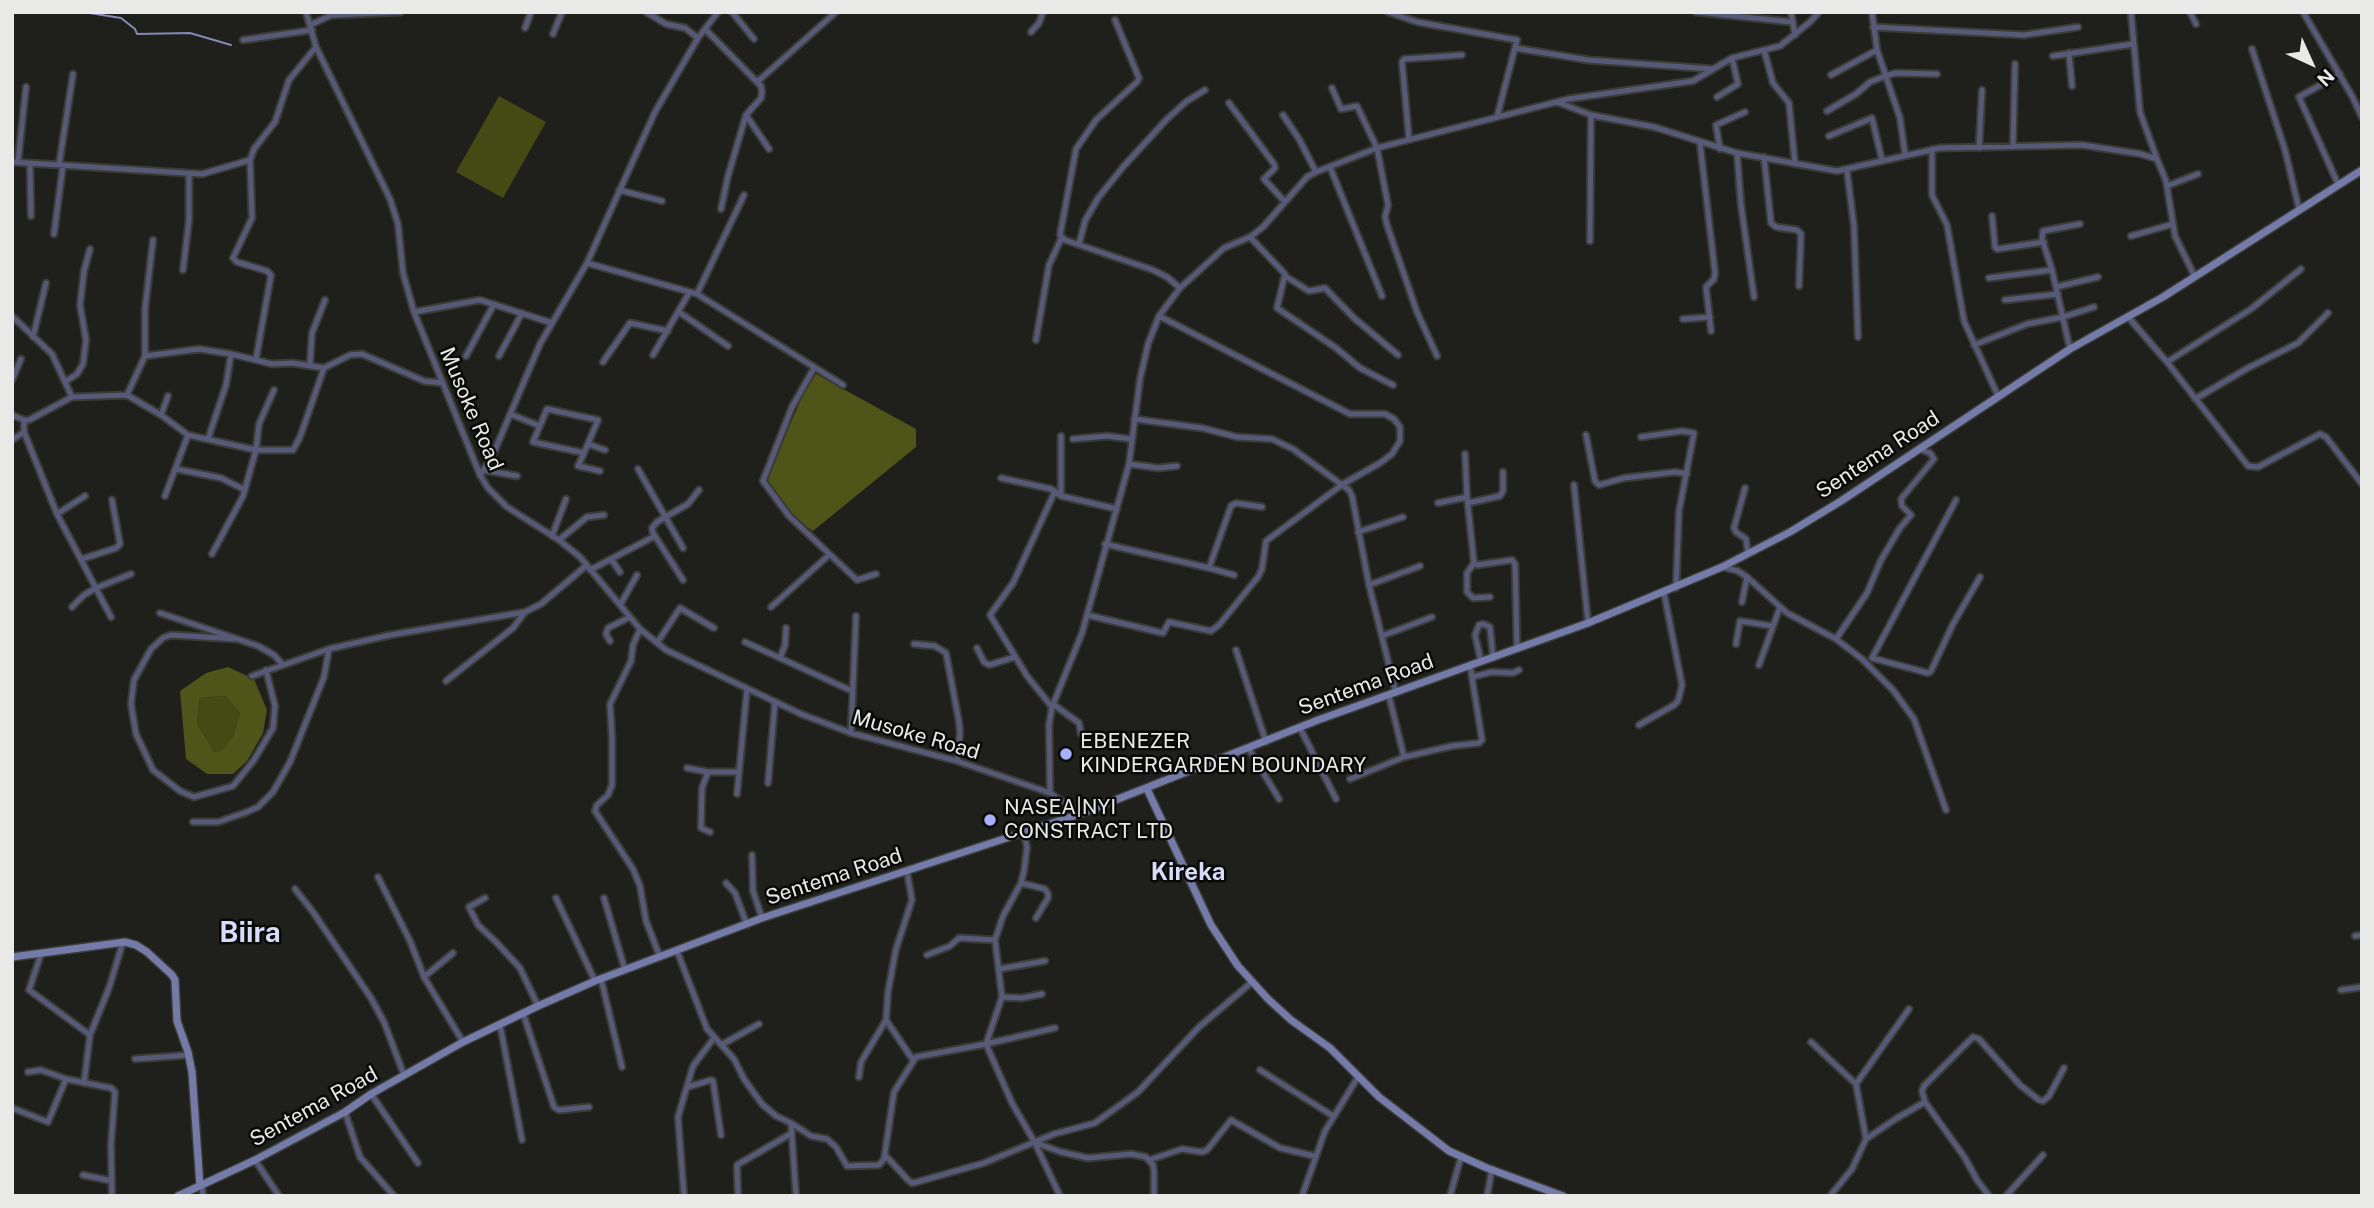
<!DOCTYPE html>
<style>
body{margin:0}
#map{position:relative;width:2374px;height:1208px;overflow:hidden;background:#1f201c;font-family:"Public Sans",sans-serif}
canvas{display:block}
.frame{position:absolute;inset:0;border:14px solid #e9eae7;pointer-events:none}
.north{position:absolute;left:2276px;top:28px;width:70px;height:70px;-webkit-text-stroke:5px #090908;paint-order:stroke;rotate:135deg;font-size:19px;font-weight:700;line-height:28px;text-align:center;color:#e9eae7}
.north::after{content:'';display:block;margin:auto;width:24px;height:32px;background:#e9eae7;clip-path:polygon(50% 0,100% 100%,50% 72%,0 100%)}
</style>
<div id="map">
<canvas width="2374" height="1208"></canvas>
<div class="frame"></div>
<div class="north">N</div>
</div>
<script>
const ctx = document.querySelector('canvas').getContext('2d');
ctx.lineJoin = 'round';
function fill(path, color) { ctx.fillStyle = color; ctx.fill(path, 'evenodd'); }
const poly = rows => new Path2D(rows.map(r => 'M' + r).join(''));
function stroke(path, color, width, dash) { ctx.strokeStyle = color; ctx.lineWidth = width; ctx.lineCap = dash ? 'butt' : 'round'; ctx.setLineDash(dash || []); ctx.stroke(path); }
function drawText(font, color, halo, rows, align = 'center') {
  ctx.font = font + ' "Public Sans",sans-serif'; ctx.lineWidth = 5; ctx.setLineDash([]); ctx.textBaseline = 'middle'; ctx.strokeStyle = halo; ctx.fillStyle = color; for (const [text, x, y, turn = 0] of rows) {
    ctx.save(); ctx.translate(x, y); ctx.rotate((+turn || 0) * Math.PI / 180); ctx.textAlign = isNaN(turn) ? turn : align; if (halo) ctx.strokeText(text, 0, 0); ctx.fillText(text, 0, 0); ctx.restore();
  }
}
fill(poly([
 [499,96,546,122,503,198,456,172],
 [225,696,240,713,233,736,222,750,214,752,197,723,200,698]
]), '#454a14');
fill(poly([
 [816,374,916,429,916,447,813,531,801,523,774,493,766,480,805,390],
 [228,667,254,679,267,710,263,733,247,761,233,774,207,774,186,759,180,691,206,673],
 [225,696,240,713,233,736,222,750,214,752,197,723,200,698]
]), '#4f5419');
stroke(poly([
 [83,12,121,18,135,29,137,34,190,33,231,45]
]), '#8689b6', 2);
const street = poly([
 [306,12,316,47,390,199,398,224,403,273,414,312,480,475,488,488,507,507,559,540,580,557,640,629,666,650,801,714,851,733,957,761,1050,793,1080,814],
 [646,12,666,24,685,28,698,38],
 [732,12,754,39],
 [1388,12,1417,22,1517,40,1497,117],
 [1696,12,1792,22],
 [1791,12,1795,35],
 [1872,12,1877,50,1900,118,1905,154],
 [2131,12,2140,112,2157,159],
 [2190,12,2196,24],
 [2303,12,2352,96,2362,117],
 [334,15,401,12],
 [1115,20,1139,78,1137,82,1096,120,1076,149,1060,235,1065,240,1153,270,1167,277,1180,288],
 [310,25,336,13],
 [1873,27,2024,35,2078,27],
 [525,28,531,12],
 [705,29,761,86,762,92,761,98,746,115,728,176,721,209],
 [1031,32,1039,23,1043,12],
 [553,34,562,12],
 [243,40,312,30],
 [1515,48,1588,60,1713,69],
 [2252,49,2285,150,2299,209],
 [1764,50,1773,83,1789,103,1795,164],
 [2069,53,2072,86],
 [2053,56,2133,44],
 [1831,75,1877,50],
 [757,82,836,12],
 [1332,88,1341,109,1357,106,1377,148,1388,205,1385,217,1387,225,1417,312,1437,356],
 [1717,97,1738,84,1732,58],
 [1557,102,1591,115,1654,127,1737,153,1837,171,1940,148,2082,145,2141,154,2157,159,2159,164,2166,181,2175,236,2195,277],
 [1229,103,1274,164,1275,168,1264,179,1285,202],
 [1827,111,1856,94,1870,82,1885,76,1896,73,1937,74],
 [746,115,769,149],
 [1283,115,1299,139,1316,172],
 [1829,136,1872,118,1882,160],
 [1409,139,1402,62,1404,59,1462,55],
 [1700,143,1715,273,1714,279,1706,287,1711,331],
 [2013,146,2015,64],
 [1979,148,1982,90],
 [1720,149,1716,125,1745,112],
 [1932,149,1932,195,1947,225,1964,321,1998,396],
 [1737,153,1741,205,1754,297],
 [1764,157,1771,223,1776,227,1797,230,1801,234,1799,286],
 [12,162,202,174,250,160],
 [18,162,26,87],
 [30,163,31,216],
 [59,165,73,74],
 [1330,167,1382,296],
 [1847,171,1854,226,1858,337],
 [2338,184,2299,97,2340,74],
 [2167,186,2198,174],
 [619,190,662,201],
 [1992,216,1995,247,1997,249,2044,242],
 [54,234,63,165],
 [2131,236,2173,224],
 [1250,237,1285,274,1277,308,1336,348,1360,368,1393,385],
 [1590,241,1591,115],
 [1079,244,1085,221,1098,198,1123,167,1167,119,1187,101,1205,90],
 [587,263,697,294,843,385],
 [183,270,189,220,189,174],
 [2052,270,2042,239,2043,231,2080,224],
 [1285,276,1309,291,1325,288,1354,318,1398,355],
 [1989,278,2052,270,2070,349],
 [2056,287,2098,277],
 [697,294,744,195],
 [2005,300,2058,294],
 [414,312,480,300,552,323],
 [679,312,728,346],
 [12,316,52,354,72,397],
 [2129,318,2167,362,2248,466,2258,467,2320,434,2326,437,2362,484],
 [1683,319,1710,317],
 [33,337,46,283],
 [1036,340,1049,265,1062,237],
 [1974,345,2027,324,2063,317,2094,307],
 [653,355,689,293],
 [145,356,199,349,231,354,272,364,292,363,324,368,350,355,362,354,424,381,443,383],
 [466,356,494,304],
 [499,356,522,313],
 [256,359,271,275,267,271,237,262,233,258,252,218,250,160,254,149,275,122,289,80,316,47],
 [603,362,630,323,668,331],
 [2167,362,2251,309,2301,269],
 [310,364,312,333,325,300],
 [814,368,792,407,763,481,789,516,857,580,876,574],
 [12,380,21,359],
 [65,382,77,374,83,364,86,340,80,305,84,271,90,249],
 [127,395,145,356,145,309,153,240],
 [2195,399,2248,368,2298,343,2328,313],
 [510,414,540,426],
 [12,415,24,420,29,420,72,397,127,395,161,415,188,435,256,450,293,450,300,437,324,368],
 [161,415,168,396],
 [1134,419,1202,428,1237,437,1272,439,1293,449,1349,490,1352,496,1369,585,1396,693],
 [24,420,24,432,57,514,111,617],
 [1586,435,1595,481,1599,485,1624,478,1675,472,1687,474],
 [1061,436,1061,496],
 [1641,437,1682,431,1694,433,1679,511,1676,588],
 [208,439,226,385,231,354],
 [1073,439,1107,436,1131,439],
 [12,440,24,432],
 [588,444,605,450],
 [584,453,533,442,547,409,598,420,584,453,578,466,600,471],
 [1465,454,1467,497,1474,563,1477,565,1512,560,1515,564,1517,648],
 [1129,464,1158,468,1177,466],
 [176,469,221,478,245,490],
 [638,469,683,548],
 [483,470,517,476],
 [480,475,492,457,540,344,587,263,655,112,698,38,718,12],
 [1001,478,1051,489,1061,496,1117,509],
 [1574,485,1588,623],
 [1745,488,1734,528,1736,532,1746,539,1748,554],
 [165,496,188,435],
 [1438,503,1467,497],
 [1468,503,1500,496,1503,491,1503,472],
 [57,514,85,496],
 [1358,532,1403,517],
 [552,536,566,499],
 [559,540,587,517,604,515],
 [1105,544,1209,568,1231,506,1236,503,1262,507],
 [212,554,243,496,256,450,259,424,274,390],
 [82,559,116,548,120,544,112,500],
 [611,559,620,572],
 [1474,563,1467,573,1467,592,1473,598,1490,597],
 [1722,567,1738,571,1747,577,1787,613,1836,639,1862,659,1893,690,1914,719,1946,810],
 [1209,568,1234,575],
 [590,570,655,536],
 [683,580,653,533,652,528,657,522,688,504,699,490],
 [1369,585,1420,566],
 [1742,602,1747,577],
 [620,605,637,575],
 [72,607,84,595,96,588,131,574],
 [771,607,829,555],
 [160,613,258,646,274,655,283,665],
 [1087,615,1163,633,1169,622,1211,631,1219,625,1258,577,1262,569,1266,541,1343,484,1380,463,1392,454,1400,441,1400,427,1394,419,1385,414,1350,414,1159,316],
 [640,629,633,645,631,661,610,704,612,737,612,785,608,795,597,805,595,811,633,869,640,886,646,921,660,957],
 [1382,636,1432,617],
 [237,639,171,635,163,638,151,649,134,680,131,704,136,734,153,770,180,791,194,797,233,786,254,760,273,728,275,706,266,670],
 [1836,639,1867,593,1881,560,1900,528,1911,515,1902,506,1901,499,1934,459,1930,453,1920,449],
 [610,641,606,634,608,628,630,617],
 [745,642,852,691],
 [657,643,680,608,714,628],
 [914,644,935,646,946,653,959,722,960,733,957,761],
 [1736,644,1740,621,1772,626],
 [977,648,984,662,989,665,1015,657],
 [1236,650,1266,742],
 [780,658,785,645,786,628],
 [1872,658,1956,500],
 [1872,658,1928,673,1931,671,1953,624,1980,577],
 [1481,661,1475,635,1479,625,1483,624,1490,627,1493,657],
 [1759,665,1780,607],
 [252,676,329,649,390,635,525,612,541,604,587,565],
 [1472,677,1492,672,1513,673,1519,670],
 [446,681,513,628,525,612],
 [1389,696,1404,757,1452,746,1479,743,1482,740,1470,665],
 [1053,704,1079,723,1081,734],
 [1052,707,1027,676,990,615,1013,583,1055,491],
 [1639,725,1674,705,1678,701,1682,685,1664,593],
 [1300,728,1336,799],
 [851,733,856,616],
 [1249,749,1279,799],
 [687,768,708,772],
 [1350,779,1404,757],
 [768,783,775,702],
 [1050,793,1049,725,1052,707,1082,633,1129,464,1140,379,1148,344,1159,316,1180,288,1224,248,1250,237,1263,227,1307,177,1316,172,1377,148,1568,99,1693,81,1732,58,1780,46,1810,22,1819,12],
 [737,794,747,689],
 [193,822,218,822,247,812,258,807,273,792,290,762,324,677,329,649],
 [710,832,701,828,702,788,708,772,738,772],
 [1024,834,1027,847,1024,871,1021,883,1003,916,995,940,1002,997,986,1044,1012,1103,1035,1143,1060,1196],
 [752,855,753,891,762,918],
 [378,877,410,941,424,977,463,1042],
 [726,883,735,893,747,925],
 [1021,883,1045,889,1048,894,1048,898,1036,918],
 [295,889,313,912,371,998,384,1022,404,1075],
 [485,898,469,907,478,925,496,942,520,968,538,1006],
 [556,898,595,981],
 [604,898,625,970],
 [2355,936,2362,935],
 [677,951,707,1029,734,1059,744,1079,762,1104,776,1116,791,1123,796,1196],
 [41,954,29,990,90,1035],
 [927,955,950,946,959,938,995,940],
 [999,969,1045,961],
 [424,977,453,953],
 [601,979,622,1067],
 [2341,990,2362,987],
 [1002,997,1022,998,1042,994],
 [523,1013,554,1107,559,1110,589,1107],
 [886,1020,913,1060],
 [500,1025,522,1140],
 [1811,1042,1856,1084,1866,1139,1852,1169,1830,1196],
 [721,1045,759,1024],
 [135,1059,189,1055],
 [1260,1070,1333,1116],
 [28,1072,41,1070,66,1079,111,1088,115,1092,111,1144,112,1196],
 [859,1077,861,1062,886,1020,888,992,896,949,912,900,907,872],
 [84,1083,90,1035,109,988,123,942],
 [1856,1084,1909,1009],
 [688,1087,711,1080,713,1081,721,1135],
 [371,1094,418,1163],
 [1925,1102,1965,1158,1977,1180,1989,1196],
 [12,1108,48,1122,66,1079],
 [345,1112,360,1157,394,1196],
 [791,1123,811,1136,827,1139,836,1147,847,1166,879,1165,884,1159,894,1092,916,1057,986,1044,1055,1028],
 [1866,1139,1897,1118,1925,1102,1922,1091,1924,1086,1973,1037,1979,1039,2020,1085,2039,1100,2043,1101,2049,1096,2064,1068],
 [1036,1143,1061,1152,1088,1158,1131,1154,1146,1157,1153,1165,1154,1171,1154,1196],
 [885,1155,908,1180,912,1183,917,1182,984,1163,1054,1134,1095,1123,1138,1092,1199,1027,1252,982],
 [255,1160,279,1196],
 [1149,1160,1182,1149,1202,1152,1207,1150,1231,1120,1280,1148,1314,1156],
 [83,1175,112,1181],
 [202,1185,203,1196],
 [684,1196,678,1117,693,1066,714,1038],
 [738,1196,737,1165,792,1133],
 [1302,1196,1325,1131,1358,1077],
 [1450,1196,1461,1157],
 [1487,1196,1492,1169],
 [2006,1196,2043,1155]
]);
const secondary = poly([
 [1147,789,1211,925,1238,966,1268,999,1291,1020,1330,1048,1379,1097,1449,1151,1487,1168,1563,1196],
 [12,957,125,942,136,945,147,952,172,975,175,980,177,1021,188,1052,192,1072,200,1186],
 [178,1196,255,1160,345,1112,371,1094,463,1042,538,1006,595,981,762,918,1080,814,1318,720,1588,623,1722,567,1790,532,1841,501,2070,349,2163,297,2362,170]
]);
stroke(street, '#3b3c38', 9);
stroke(secondary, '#3b3c38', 10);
stroke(street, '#565a76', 5);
stroke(secondary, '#757ba8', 7);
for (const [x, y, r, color] of [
 [1066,754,7,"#a8b0fc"],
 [990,820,7,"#a8b0fc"]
]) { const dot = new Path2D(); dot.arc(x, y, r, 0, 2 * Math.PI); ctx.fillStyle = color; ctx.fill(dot); stroke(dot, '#090908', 2.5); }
drawText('21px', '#e9eae7', '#090908', [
 ["Musoke Road",471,409,67],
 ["Sentema Road",1878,455,-33],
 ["Sentema Road",1366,685,-20],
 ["Musoke Road",916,735,16],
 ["Sentema Road",834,877,-18],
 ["Sentema Road",314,1107,-29]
]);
drawText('21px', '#e9eae7', '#090908', [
 ["EBENEZER",1080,742],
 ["KINDERGARDEN BOUNDARY",1080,766],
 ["NASEA|NYI",1004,808],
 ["CONSTRACT LTD",1004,832]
], 'left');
drawText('bold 24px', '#d7dcf9', '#090908', [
 ["Kireka",1188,873]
]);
drawText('bold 28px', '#d7dcf9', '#090908', [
 ["Biira",250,933]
]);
</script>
